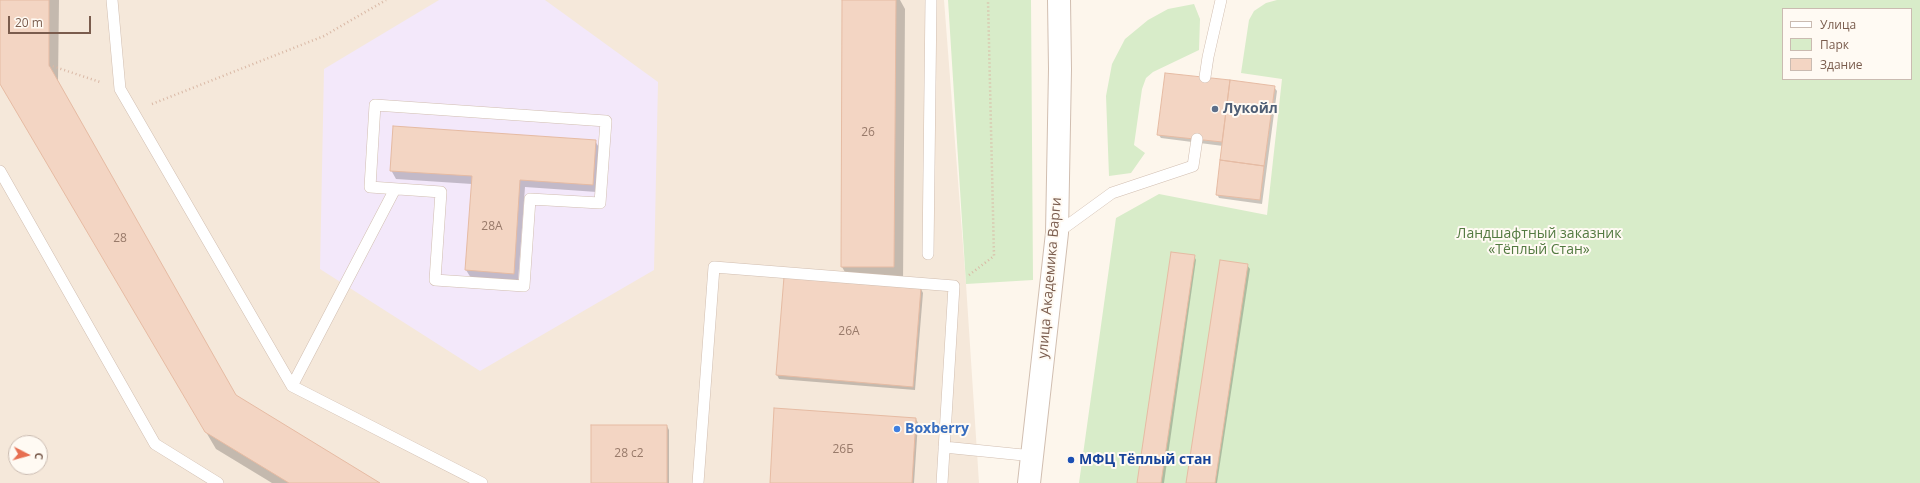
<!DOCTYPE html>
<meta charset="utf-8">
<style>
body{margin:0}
#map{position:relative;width:1920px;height:483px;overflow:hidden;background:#fdf6ec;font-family:"Open Sans",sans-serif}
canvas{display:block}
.legend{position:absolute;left:1782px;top:8px;width:130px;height:72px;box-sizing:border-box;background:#fffaf3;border:1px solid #cabbb1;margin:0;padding:5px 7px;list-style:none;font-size:12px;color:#7a5c4d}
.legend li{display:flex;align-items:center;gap:8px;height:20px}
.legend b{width:20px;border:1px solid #cabbb1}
.north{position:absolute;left:8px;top:435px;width:40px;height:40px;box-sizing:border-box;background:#fffaf3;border:1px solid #cabbb1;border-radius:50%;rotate:96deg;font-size:11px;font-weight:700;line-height:16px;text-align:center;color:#7a5c4d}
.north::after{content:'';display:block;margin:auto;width:14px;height:18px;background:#e76f51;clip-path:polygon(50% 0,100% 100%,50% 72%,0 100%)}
.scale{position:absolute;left:8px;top:16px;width:83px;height:18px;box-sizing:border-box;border:2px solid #7a5c4d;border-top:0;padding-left:5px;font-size:12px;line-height:14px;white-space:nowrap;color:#7a5c4d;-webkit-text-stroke:3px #fffaf3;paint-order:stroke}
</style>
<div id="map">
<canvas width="1920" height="483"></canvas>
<ul class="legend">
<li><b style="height:5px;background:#fff"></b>Улица</li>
<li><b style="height:11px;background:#d8ecc9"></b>Парк</li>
<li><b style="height:11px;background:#f3d5c3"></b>Здание</li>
</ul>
<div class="north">С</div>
<div class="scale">20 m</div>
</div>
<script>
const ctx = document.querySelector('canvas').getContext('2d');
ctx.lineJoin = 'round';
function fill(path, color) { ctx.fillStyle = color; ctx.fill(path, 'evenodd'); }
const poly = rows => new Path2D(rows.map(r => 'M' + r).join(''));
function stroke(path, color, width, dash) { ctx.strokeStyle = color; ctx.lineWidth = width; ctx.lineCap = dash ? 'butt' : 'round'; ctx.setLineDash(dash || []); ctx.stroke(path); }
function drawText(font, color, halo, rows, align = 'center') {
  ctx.font = font + ' "Open Sans",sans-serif'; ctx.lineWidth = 4; ctx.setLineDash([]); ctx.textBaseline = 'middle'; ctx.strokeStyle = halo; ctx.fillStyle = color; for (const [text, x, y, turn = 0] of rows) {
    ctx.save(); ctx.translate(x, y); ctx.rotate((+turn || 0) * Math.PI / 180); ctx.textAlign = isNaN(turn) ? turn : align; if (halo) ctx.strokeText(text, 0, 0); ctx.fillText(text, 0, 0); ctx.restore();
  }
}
fill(poly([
 [0,0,944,0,966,284,979,483,0,483],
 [16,443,40,443,40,467,16,467]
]), '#f5e8da');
fill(poly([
 [439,0,545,0,658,82,654,270,480,371,320,269,324,69]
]), '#f3e8fa');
fill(poly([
 [948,0,1031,0,1033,280,966,284],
 [1277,0,1920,0,1920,483,1079,483,1116,218,1159,194,1267,215,1282,79,1241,73,1249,20,1254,11,1266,3],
 [1783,9,1911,9,1911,79,1783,79],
 [1194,4,1200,19,1199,50,1153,72,1146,78,1142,89,1134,145,1145,153,1131,173,1109,176,1106,96,1112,64,1125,39,1148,20,1168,9]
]), '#d8ecc9');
fill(poly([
 [0,0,59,0,58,82,235,396,378,483,272,483,216,449,0,82],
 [843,0,900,0,905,9,903,284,921,289,923,293,915,390,779,379,777,375,785,278,852,284,842,267],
 [1166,74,1274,87,1277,91,1262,204,1219,198,1217,194,1223,146,1161,138,1158,134],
 [595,141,600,149,597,192,525,187,518,282,471,278,466,270,472,184,396,179,391,170],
 [1194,256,1196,260,1164,483,1138,483],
 [1247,265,1250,269,1217,483,1187,483],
 [916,419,918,423,914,483,771,483],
 [667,426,669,430,669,483,592,483]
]), '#0003');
const building = poly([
 [0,0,49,0,49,65,236,395,380,483,289,483,205,432,0,84,0,0],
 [842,0,896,0,894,267,841,267,842,0],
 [1165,73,1230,80,1222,142,1157,135,1165,73],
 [1230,80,1275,86,1264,166,1220,160,1230,80],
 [393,126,596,140,593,185,520,180,514,274,465,270,472,176,390,171,393,126],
 [1220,160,1264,166,1260,200,1216,195,1220,160],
 [1171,252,1195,255,1161,483,1137,483,1171,252],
 [1220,260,1248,264,1215,483,1186,483,1220,260],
 [784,277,921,288,913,387,776,375,784,277],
 [774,408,916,418,912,483,770,483,774,408],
 [591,425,667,425,667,483,591,483,591,425]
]);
fill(building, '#f3d5c3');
stroke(building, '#e6bba3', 1);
const service = poly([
 [112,0,120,89,292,386,482,483],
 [1205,77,1208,57,1221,0],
 [375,105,606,121,600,203,530,199,524,286,435,280,441,192,370,187,375,105],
 [0,171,155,444,218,483],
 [1057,233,1112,193,1193,166,1197,139],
 [928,254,931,0],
 [292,386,395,189],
 [944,447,1033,456],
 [698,483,714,267,954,286,942,483]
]);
const tertiary = poly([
 [1029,483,1057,233,1060,69,1059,0]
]);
stroke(service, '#d1beb0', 12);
stroke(tertiary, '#d1beb0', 24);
stroke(poly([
 [49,65,100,82],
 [152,104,324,36,386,0],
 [969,275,994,256,988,0]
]), '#d9b8a5', 2.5, [1, 3]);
stroke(service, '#fff', 11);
stroke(tertiary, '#fff', 22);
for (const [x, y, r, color] of [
 [1215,109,4,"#5c6f8a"],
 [897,429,4,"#3f7fe0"],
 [1071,460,4,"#1a4fb4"]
]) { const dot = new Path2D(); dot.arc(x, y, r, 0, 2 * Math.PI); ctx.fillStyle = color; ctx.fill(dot); stroke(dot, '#fffaf3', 1.5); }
drawText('12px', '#987a6a', null, [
 ["26",868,133],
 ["28А",492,227],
 ["28",120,239],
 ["26А",849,332],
 ["26Б",843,450],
 ["28 с2",629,454]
]);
drawText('bold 14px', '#4e5e75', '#fffaf3', [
 ["Лукойл",1223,109]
], 'left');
drawText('14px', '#537a41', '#fffaf3', [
 ["Ландшафтный заказник",1539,234],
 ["«Тёплый Стан»",1539,250]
]);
drawText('14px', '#7a5c4d', '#fffaf3', [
 ["улица Академика Варги",1050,278,-85]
]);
drawText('bold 14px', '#366cbe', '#fffaf3', [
 ["Boxberry",905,429]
], 'left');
drawText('bold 14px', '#164399', '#fffaf3', [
 ["МФЦ Тёплый стан",1079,460]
], 'left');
</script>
